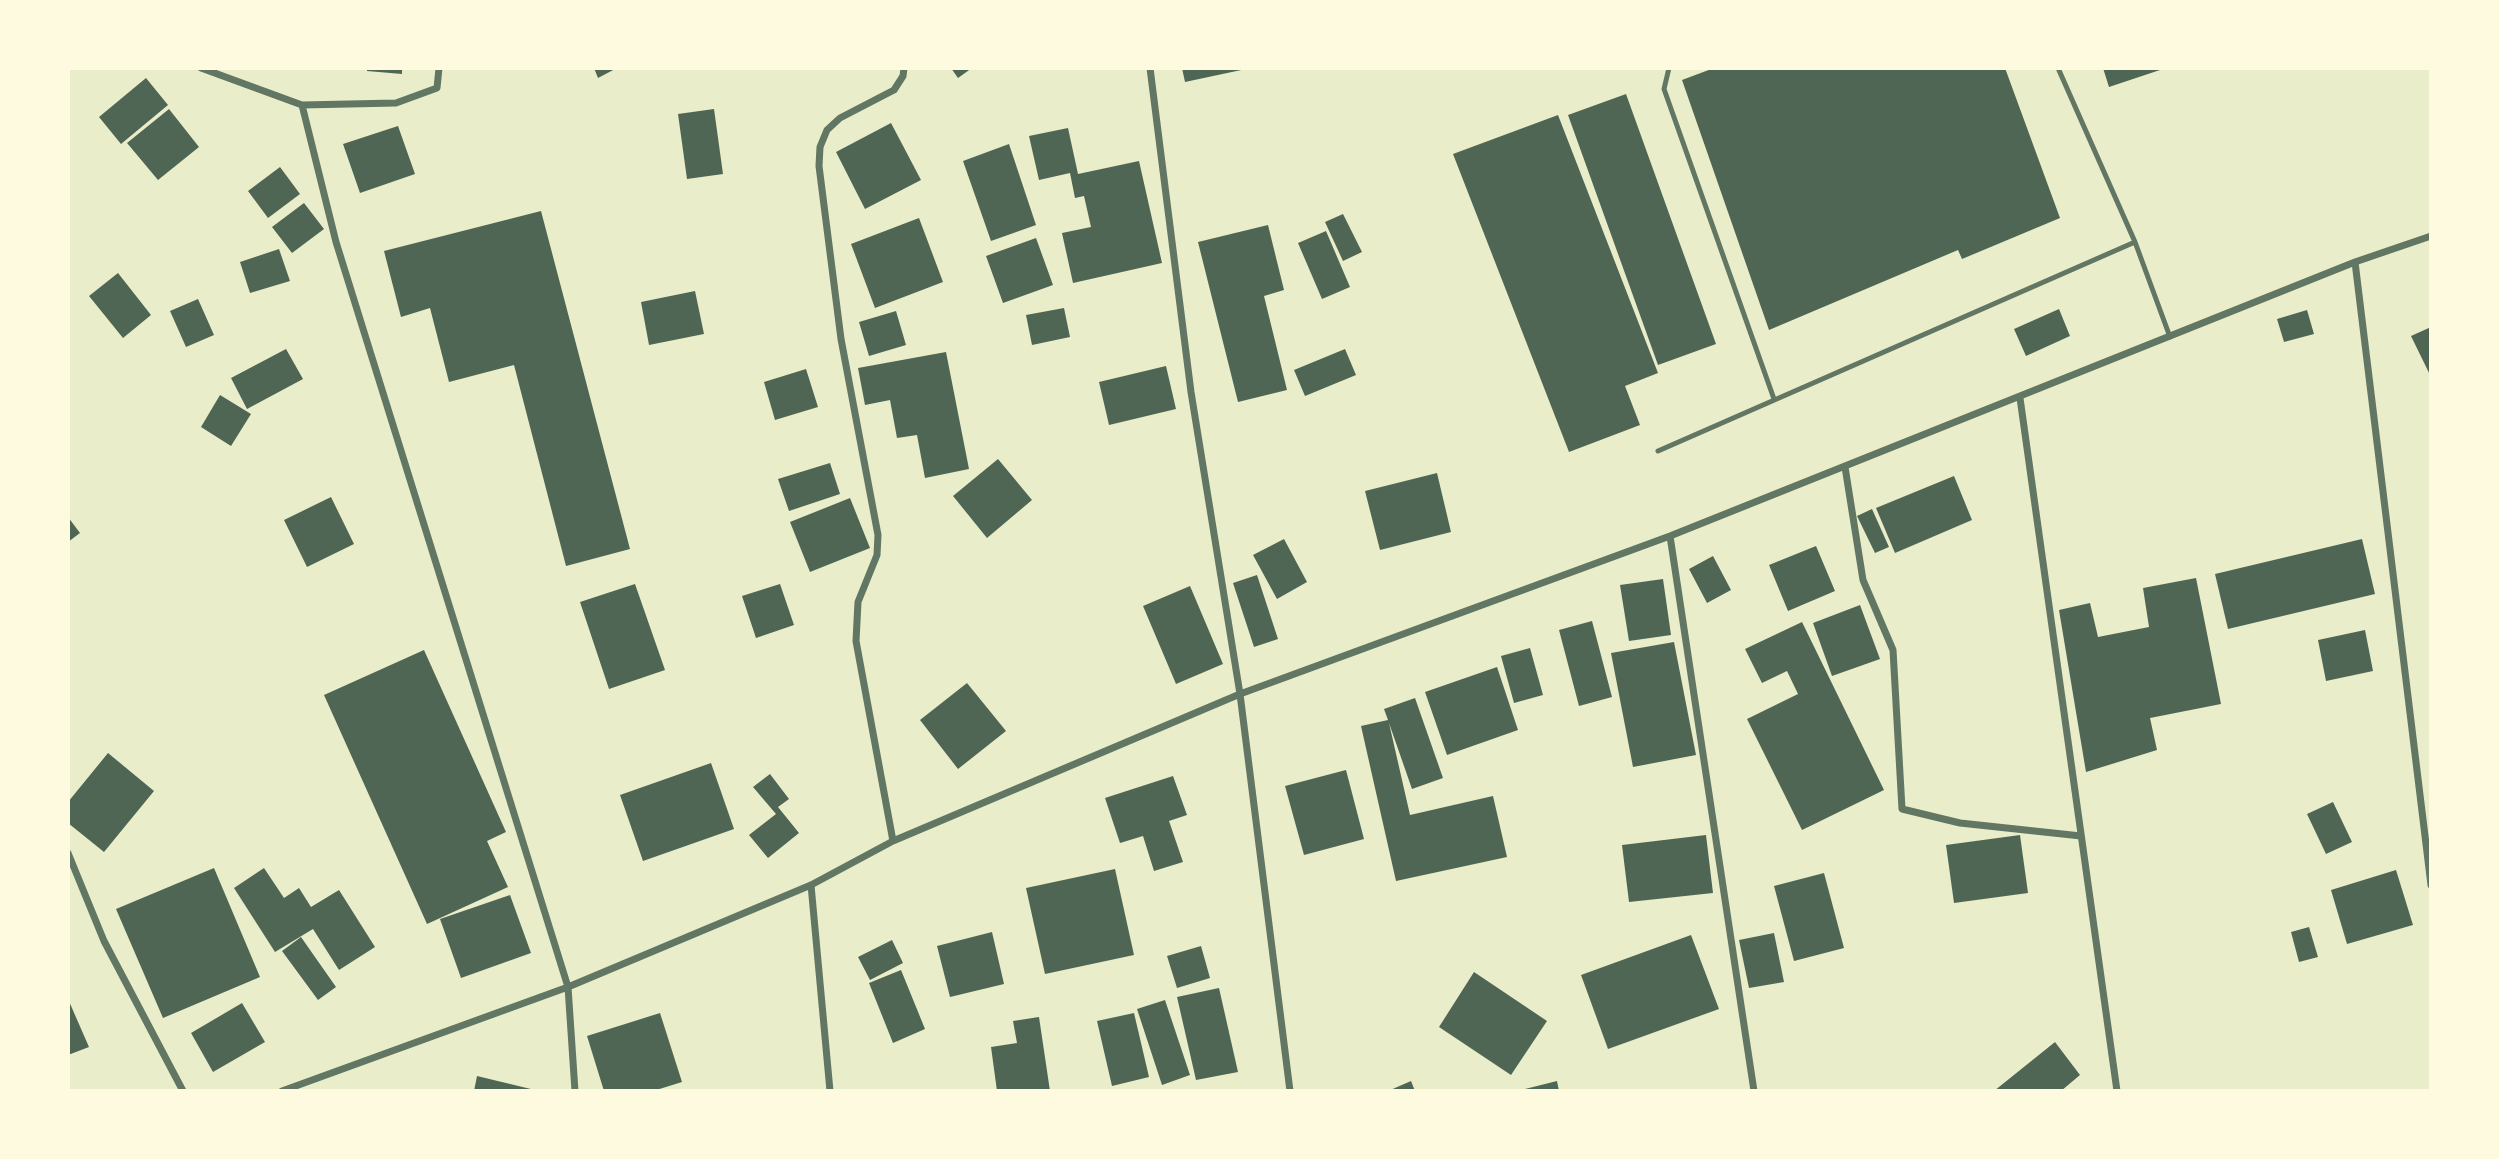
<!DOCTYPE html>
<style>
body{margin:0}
#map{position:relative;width:2499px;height:1159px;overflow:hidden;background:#e9edc9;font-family:"DejaVu Sans",sans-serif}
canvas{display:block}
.frame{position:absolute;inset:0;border:70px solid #fefae0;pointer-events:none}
</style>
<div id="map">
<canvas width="2499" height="1159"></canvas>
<div class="frame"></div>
</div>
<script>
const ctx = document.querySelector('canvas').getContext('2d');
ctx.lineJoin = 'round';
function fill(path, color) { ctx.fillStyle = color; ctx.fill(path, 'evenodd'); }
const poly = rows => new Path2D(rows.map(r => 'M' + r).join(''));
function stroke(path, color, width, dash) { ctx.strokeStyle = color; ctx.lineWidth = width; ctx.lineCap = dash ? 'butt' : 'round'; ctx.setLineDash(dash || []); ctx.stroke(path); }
fill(poly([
 [367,68,402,68,402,74,367,71],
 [594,68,617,68,598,78],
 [951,68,972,68,958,78],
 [1182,68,1245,68,1246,69,1185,82],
 [1714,68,2005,68,2060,218,1962,259,1958,250,1769,330,1682,80],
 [2103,68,2163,68,2163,69,2109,87],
 [146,78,168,105,121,144,99,117],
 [1626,94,1716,344,1658,365,1568,115],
 [169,109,199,147,158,180,127,143],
 [714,109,723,174,687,179,678,114],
 [1558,115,1658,373,1625,386,1640,425,1569,452,1453,154],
 [891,123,921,180,865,209,836,152],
 [398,126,415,174,360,193,343,144],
 [1068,128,1078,174,1139,161,1162,263,1073,283,1062,233,1091,227,1084,196,1075,198,1070,173,1039,180,1029,136],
 [1009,144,1036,225,991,241,963,161],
 [280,167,300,194,268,218,248,191],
 [304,203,324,229,292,253,272,227],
 [541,211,630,549,566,566,514,365,449,382,430,308,401,317,384,251],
 [1343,214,1362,252,1343,261,1325,222],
 [919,218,943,282,875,308,851,244],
 [1268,225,1284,290,1264,296,1287,390,1238,402,1198,242],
 [1326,231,1350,287,1322,299,1298,243],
 [1036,238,1053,285,1003,303,986,256],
 [279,249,290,281,250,293,240,262],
 [118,273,151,315,123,338,89,296],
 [695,291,704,334,649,345,641,302],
 [198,299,214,335,186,347,170,311],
 [1064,308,1070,337,1032,345,1026,315],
 [2059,309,2070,336,2026,356,2014,329],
 [2307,310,2314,334,2284,342,2277,319],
 [896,311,906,345,869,356,859,322],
 [2431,327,2431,377,2411,336],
 [286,349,303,379,247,409,231,378],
 [1345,349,1356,375,1305,396,1294,370],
 [946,352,969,469,925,478,917,435,897,438,890,400,865,405,858,368],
 [1166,366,1176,409,1109,425,1099,382],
 [806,369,818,407,775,420,764,382],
 [220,395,251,414,231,446,201,427],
 [998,459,1032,500,987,538,953,496],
 [830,463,840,494,789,511,778,479],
 [1437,473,1451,532,1380,550,1365,491],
 [1954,476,1972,520,1895,553,1876,508],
 [331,497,354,544,307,567,284,520],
 [850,498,870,548,810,572,790,522],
 [1872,509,1889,547,1875,553,1857,516],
 [68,517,80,533,68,542],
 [1284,539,1307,582,1277,599,1253,555],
 [2362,539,2375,594,2228,629,2215,574],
 [1816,546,1835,591,1788,611,1769,565],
 [1713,556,1731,590,1707,603,1689,569],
 [1257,575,1278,639,1254,647,1233,583],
 [2196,578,2221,704,2150,718,2157,750,2086,772,2059,610,2090,603,2098,637,2149,627,2143,588],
 [1663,579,1671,635,1629,641,1620,585],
 [635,584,665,670,609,689,580,602],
 [780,584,794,625,756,638,742,596],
 [1190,586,1223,664,1176,684,1143,606],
 [1860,605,1880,659,1832,676,1813,623],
 [1592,621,1612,697,1579,706,1559,630],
 [1802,622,1884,790,1802,830,1747,719,1798,694,1787,671,1762,683,1745,649],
 [2365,630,2373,671,2326,681,2318,640],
 [1674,642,1696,755,1633,767,1611,653],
 [1530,648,1543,695,1514,703,1501,656],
 [424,650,506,832,487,841,508,887,427,924,324,695],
 [1497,667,1518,730,1447,755,1425,692],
 [967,683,1006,731,958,769,920,720],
 [1415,698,1443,778,1412,789,1389,723,1410,815,1493,796,1507,857,1396,881,1361,726,1388,720,1384,709],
 [108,753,154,791,104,852,68,823,68,802],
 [711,763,734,829,643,861,620,795],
 [1346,770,1364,839,1304,855,1285,786],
 [770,774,789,799,778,807,799,833,768,858,749,835,776,814,753,787],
 [1173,776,1187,815,1169,821,1183,862,1154,871,1143,836,1120,843,1105,798],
 [2333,802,2352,842,2326,854,2307,814],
 [1706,835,1713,893,1629,902,1622,845],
 [2020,835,2028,893,1954,903,1946,845],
 [214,868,260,977,163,1018,116,909],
 [264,868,284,898,299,888,311,907,339,890,375,947,339,970,313,929,275,952,234,888],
 [1115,869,1134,955,1045,974,1026,888],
 [2396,870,2413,925,2347,944,2331,890],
 [1824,873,1844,948,1794,961,1774,886],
 [510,895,531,953,461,978,440,919],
 [2309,927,2318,957,2299,962,2291,932],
 [992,932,1004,984,950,997,937,946],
 [1774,933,1784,982,1749,988,1739,940],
 [1691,935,1719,1009,1608,1049,1581,975],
 [301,937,336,987,318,1000,282,951],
 [892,940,903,963,870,980,858,957],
 [1201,946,1210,978,1177,988,1167,956],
 [901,970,925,1029,893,1043,869,983],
 [1474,972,1547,1021,1511,1075,1439,1027],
 [1219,988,1238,1072,1196,1080,1177,997],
 [68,999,89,1047,68,1055],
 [1165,1000,1190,1075,1162,1085,1137,1009],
 [242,1003,265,1042,213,1072,191,1033],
 [660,1013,682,1082,653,1091,604,1091,587,1036],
 [1134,1013,1149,1077,1112,1086,1097,1021],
 [1039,1017,1050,1091,997,1091,991,1047,1017,1043,1013,1021],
 [2055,1042,2080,1075,2061,1091,1994,1091],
 [477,1076,535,1090,534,1091,474,1091],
 [1411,1081,1415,1091,1388,1091],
 [1557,1081,1559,1091,1521,1091,1521,1090]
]), '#4f6655');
stroke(poly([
 [1669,68,1664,89,1774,399],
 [2058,68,2135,242,2170,337],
 [1658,451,2135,242]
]), '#617663', 5);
stroke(poly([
 [201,68,302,105,396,103,437,88,439,68],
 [1150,68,1191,392,1240,694,1290,1091],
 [302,105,336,242,568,987,575,1091],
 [2355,262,2431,885],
 [2020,398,2117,1091],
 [1845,467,1863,580,1893,650,1902,809,1960,823,2081,836],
 [1670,536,1754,1091],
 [893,841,856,641,858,602,877,555,878,535,841,339,819,166,820,147,827,130,840,118,894,90,903,76,904,68],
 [68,853,104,941,183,1091],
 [811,885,830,1091],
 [282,1091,568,987,811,885,893,841,1240,694,1670,536,2355,262,2431,236]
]), '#617663', 7);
</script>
